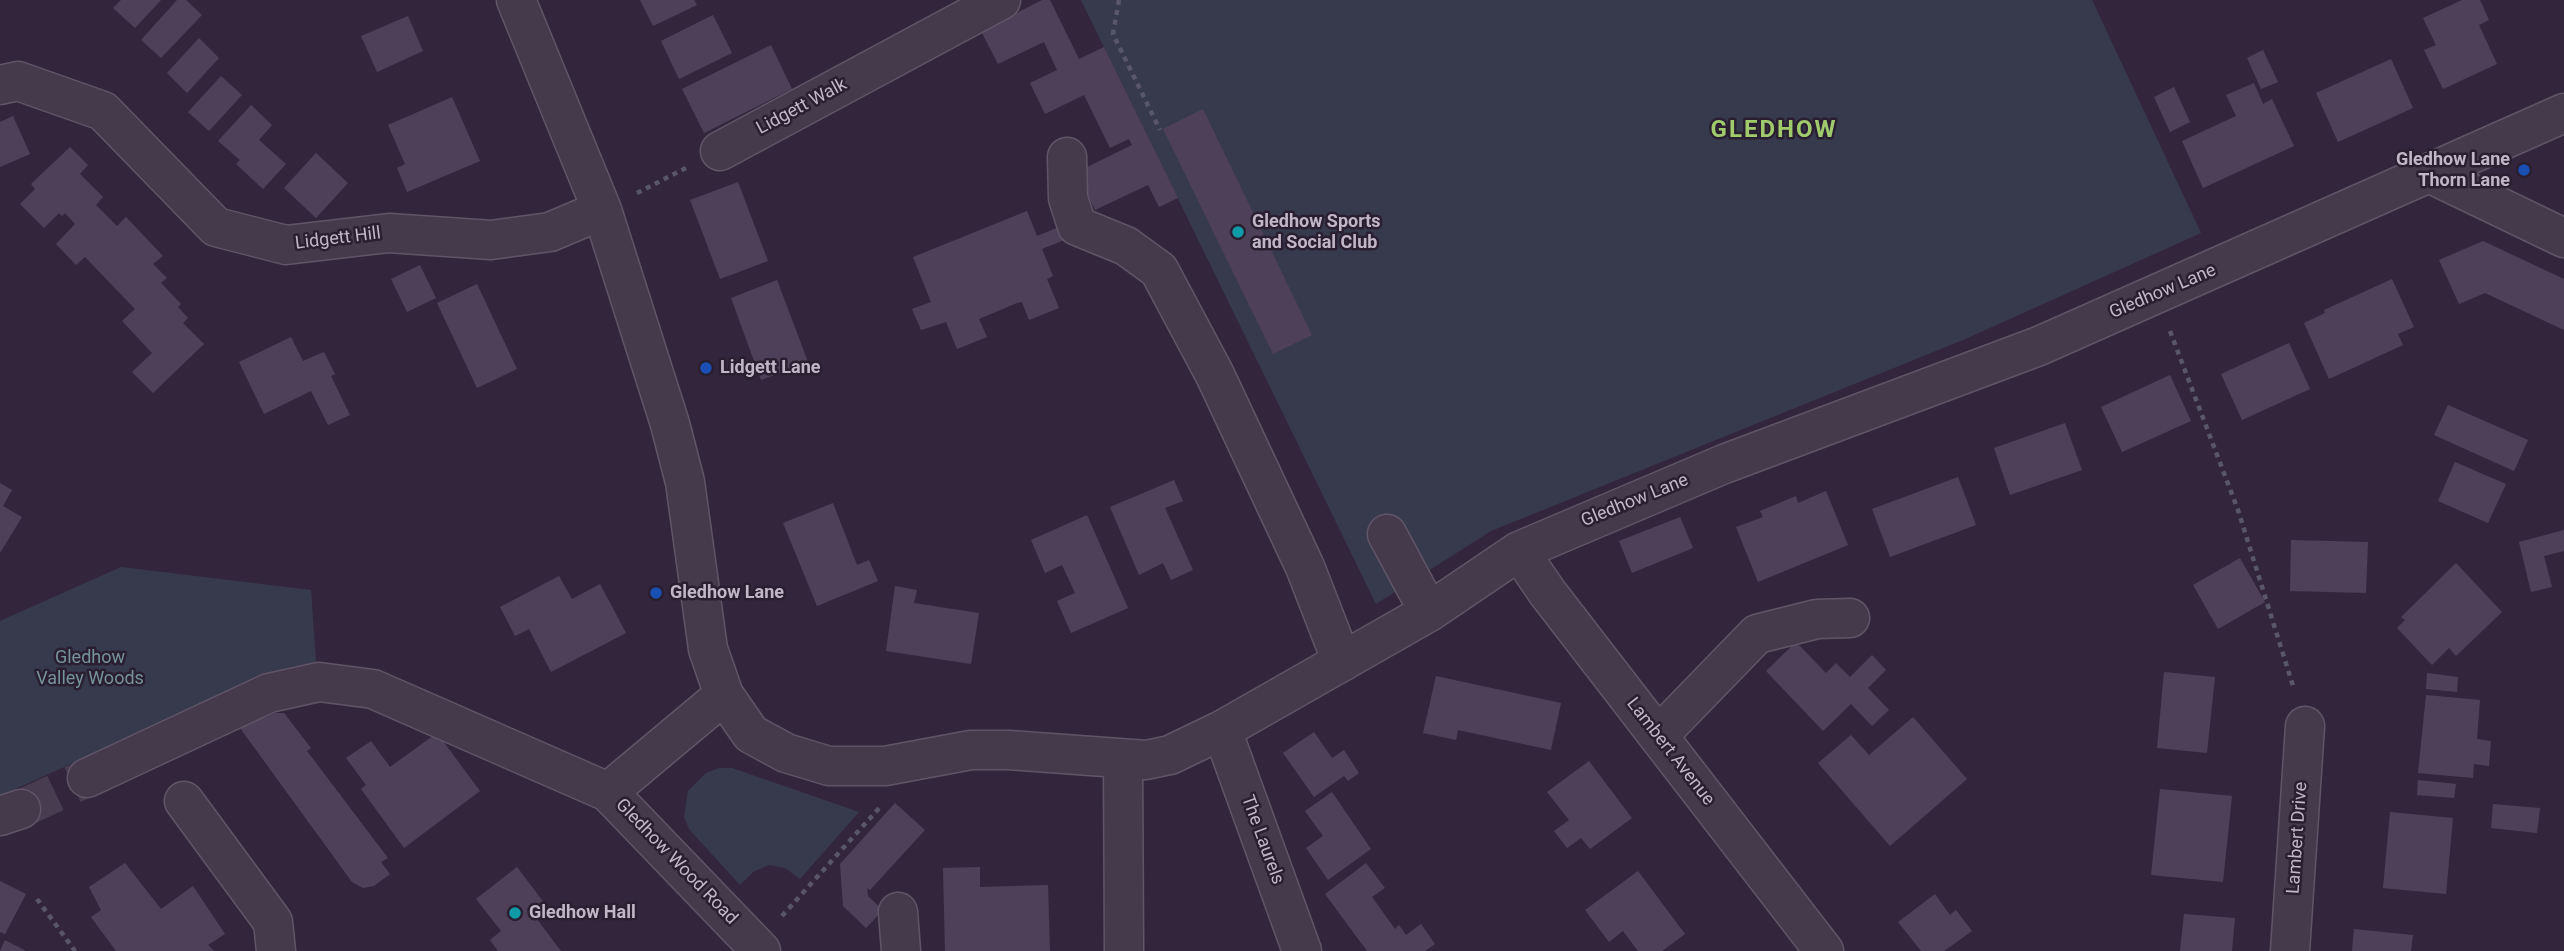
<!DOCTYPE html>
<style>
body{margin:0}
canvas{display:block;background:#33263c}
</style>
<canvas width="2564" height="951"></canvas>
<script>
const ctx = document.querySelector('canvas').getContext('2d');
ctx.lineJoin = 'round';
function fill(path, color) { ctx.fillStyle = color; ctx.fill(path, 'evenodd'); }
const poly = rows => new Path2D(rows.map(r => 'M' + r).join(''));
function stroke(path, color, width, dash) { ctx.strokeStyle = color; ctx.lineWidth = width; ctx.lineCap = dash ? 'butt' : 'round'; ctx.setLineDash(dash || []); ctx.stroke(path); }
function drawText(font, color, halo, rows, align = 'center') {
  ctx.font = font + ' Roboto,sans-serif'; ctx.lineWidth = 5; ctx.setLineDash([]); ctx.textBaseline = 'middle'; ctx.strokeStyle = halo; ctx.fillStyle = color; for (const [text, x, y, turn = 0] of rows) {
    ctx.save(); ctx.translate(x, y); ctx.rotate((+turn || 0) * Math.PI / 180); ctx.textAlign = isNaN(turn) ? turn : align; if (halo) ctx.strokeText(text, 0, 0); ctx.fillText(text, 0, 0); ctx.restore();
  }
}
fill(poly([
 [1081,0,2092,0,2201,233,1963,340,1491,531,1376,604],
 [121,567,311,590,316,662,282,669,2,795,0,801,0,621],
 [719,768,732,768,859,812,800,879,785,868,769,865,753,872,740,885,689,829,684,817,688,791,706,773]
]), '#373a4d');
fill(poly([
 [121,0,161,0,135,28,113,8],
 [177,0,186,0,202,15,161,58,141,40],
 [640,0,694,0,697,5,653,26],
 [1042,0,1050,0,1079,59,1104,47,1178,198,1159,207,1148,185,1095,210,1077,172,1132,145,1129,139,1110,148,1084,95,1045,114,1030,83,1057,70,1044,42,998,64,981,31],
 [2462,0,2480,0,2489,20,2479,25,2497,64,2443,89,2424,50,2436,45,2423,18],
 [713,15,732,53,679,79,661,41],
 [408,16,423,51,377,72,361,36],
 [199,38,219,58,187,93,167,73],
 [771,45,792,89,704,133,682,89],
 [2263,50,2278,82,2261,89,2247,58],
 [2391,59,2413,108,2338,142,2316,93],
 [221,76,242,95,209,131,188,112],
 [2254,83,2263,104,2272,99,2294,146,2203,188,2182,141,2236,116,2226,95],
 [2174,87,2190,122,2170,132,2154,97],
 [452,97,480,161,407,192,397,168,405,164,388,125],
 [251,105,272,125,259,140,286,164,263,189,236,164,240,160,218,141],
 [1203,109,1312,335,1273,354,1163,129],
 [13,116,30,154,0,167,0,122],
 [70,147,88,165,80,174,103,197,96,205,117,226,126,217,163,256,153,264,167,278,161,283,181,304,178,307,188,318,183,323,204,344,153,393,132,372,152,353,122,321,135,309,85,257,76,265,56,244,75,224,65,213,62,216,59,213,44,228,20,204,35,189,31,184],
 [316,153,348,183,316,218,284,188],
 [738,182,768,261,720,279,690,200],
 [1027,211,1037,236,1059,227,1064,240,1042,249,1053,276,1047,279,1059,308,1029,320,1022,302,1017,303,979,319,987,337,957,349,946,322,921,330,912,309,931,302,913,257],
 [2483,241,2564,279,2564,330,2485,293,2459,304,2439,260],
 [420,265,436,298,407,312,391,279],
 [2392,279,2414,327,2398,334,2403,345,2329,379,2304,323,2325,313,2324,310],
 [777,280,808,362,761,380,731,298],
 [477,284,517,369,477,388,437,303],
 [291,337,303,361,324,352,335,374,331,376,350,415,328,425,311,391,264,414,239,362],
 [2289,343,2310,389,2242,420,2221,374],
 [2170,375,2191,421,2122,452,2101,407],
 [2448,405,2528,440,2514,471,2434,435],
 [2065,423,2082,470,2010,495,1994,448],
 [2455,462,2506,484,2488,523,2438,501],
 [1958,477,1976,525,1890,557,1872,509],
 [1174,480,1183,501,1165,508,1193,570,1171,580,1163,563,1139,575,1110,507],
 [0,483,12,490,3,506,22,517,0,553],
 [1826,491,1848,545,1758,582,1736,527,1763,517,1760,511,1796,496,1798,503],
 [833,503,857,565,869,560,878,581,817,606,783,523],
 [1087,515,1128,608,1071,633,1057,601,1075,593,1062,565,1045,573,1031,540],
 [1680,517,1693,548,1632,573,1619,541],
 [2564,530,2564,551,2544,556,2552,587,2531,592,2519,542],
 [2291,540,2368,542,2366,593,2290,591],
 [2240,558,2265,602,2218,629,2193,585],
 [2456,563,2502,612,2456,656,2449,648,2432,665,2397,628,2405,620,2401,617],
 [559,576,572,599,600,584,626,633,551,672,529,629,515,636,500,607],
 [895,586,917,590,914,603,979,613,971,664,886,651],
 [1796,642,1826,673,1836,663,1850,677,1872,655,1886,670,1868,688,1889,710,1872,726,1851,704,1823,731,1766,671],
 [2164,672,2215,677,2207,753,2157,748],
 [2427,673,2458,677,2457,692,2426,689],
 [1436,676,1561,703,1551,750,1458,730,1456,740,1423,733],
 [2426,695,2480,700,2477,739,2491,741,2489,766,2474,764,2473,778,2418,773],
 [275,713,284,713,311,748,307,751,388,858,381,862,390,874,374,886,363,888,352,882,240,728],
 [1913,717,1967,779,1890,846,1818,763,1851,735,1869,755],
 [1314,732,1332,758,1344,750,1359,773,1348,781,1344,776,1314,797,1283,753],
 [437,733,480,791,404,848,361,789,366,785,346,758,371,741,390,767],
 [1589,761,1632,818,1590,849,1581,838,1567,848,1554,831,1569,820,1547,792],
 [2418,780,2456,784,2454,798,2417,795],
 [2160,789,2232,796,2223,882,2151,875],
 [1332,792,1371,849,1328,880,1306,848,1323,836,1305,811],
 [895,803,925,830,870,890,867,888,868,896,883,910,866,928,843,906,840,864],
 [2493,804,2540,808,2537,833,2491,828],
 [2390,812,2453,818,2446,894,2383,888],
 [125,863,161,909,193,886,225,934,208,945,214,951,116,951,91,917,101,910,89,887],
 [1366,863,1385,888,1372,897,1395,929,1399,925,1406,935,1421,924,1435,944,1425,951,1367,951,1325,894],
 [517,867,548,908,536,918,561,951,498,951,490,940,501,931,476,899],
 [980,867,980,887,1048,885,1050,951,945,951,943,868],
 [1638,871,1685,934,1662,951,1638,951,1623,931,1609,942,1585,910],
 [0,881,26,894,5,934,0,932],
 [1935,894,1950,915,1956,910,1972,931,1944,951,1921,951,1898,922],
 [2184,914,2235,918,2232,951,2180,951],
 [2354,929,2413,935,2411,951,2352,951],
 [5,940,26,951,0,951]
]), '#4f4059');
stroke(poly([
 [21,809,87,778]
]), '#483c51', 38, [38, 19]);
const minor = poly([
 [516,0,602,210,670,424,685,482,708,649,724,695,751,734,786,753,829,766,885,766,971,750,1009,750,1146,760,1170,755,1222,730,1429,612,1519,551,1724,464,2039,346,2564,113],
 [0,85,18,81,103,111,216,227,286,245,389,233,491,240,550,232,602,210],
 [720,151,1001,0],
 [1067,157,1068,198,1077,226,1126,246,1159,270,1215,375,1305,567,1342,662],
 [2431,174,2564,238],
 [1387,534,1429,612],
 [1519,551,1547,592,1824,951],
 [1222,730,1302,951],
 [1658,736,1757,634,1817,619,1850,618],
 [1123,759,1124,951],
 [87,778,269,693,319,682,373,689,608,792,761,951],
 [608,792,724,695],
 [184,801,273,922,276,951],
 [0,816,21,809],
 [898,912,901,951],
 [2290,951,2305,726]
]);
stroke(minor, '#605567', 41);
stroke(poly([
 [1119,0,1113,34,1160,130],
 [637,193,686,168],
 [2170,331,2238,510,2294,689],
 [37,899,75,951],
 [782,916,881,806]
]), '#5a566a', 4.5, [5, 5]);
stroke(minor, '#453a4c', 38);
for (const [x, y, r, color] of [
 [2524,170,7,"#1a4fb4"],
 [1238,232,7,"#0f9aa8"],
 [706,368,7,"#1a4fb4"],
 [656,593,7,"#1a4fb4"],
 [515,913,7,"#0f9aa8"]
]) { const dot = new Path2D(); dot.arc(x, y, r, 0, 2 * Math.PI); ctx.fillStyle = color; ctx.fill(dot); stroke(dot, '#2a1f31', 2.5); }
drawText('18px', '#c1b6c7', '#2a1f31', [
 ["Lidgett Walk",802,107,-28],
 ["Lidgett Hill",338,239,-7],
 ["Gledhow Lane",2163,292,-23],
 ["Gledhow Lane",1635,501,-22],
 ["Lambert Avenue",1670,752,52],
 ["Lambert Drive",2298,838,-86],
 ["The Laurels",1262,840,70],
 ["Gledhow Wood Road",676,862,46]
]);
drawText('bold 18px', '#c1b6c7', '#2a1f31', [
 ["Gledhow Lane",2510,160,"right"],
 ["Thorn Lane",2510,181,"right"],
 ["Gledhow Sports",1252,222],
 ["and Social Club",1252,243],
 ["Lidgett Lane",720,368],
 ["Gledhow Lane",670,593],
 ["Gledhow Hall",529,913]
], 'left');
drawText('18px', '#76929b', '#2a1f31', [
 ["Gledhow",90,658],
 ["Valley Woods",90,679]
]);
ctx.letterSpacing = '2px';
drawText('bold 24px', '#a0cb6d', '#2a1f31', [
 ["GLEDHOW",1774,131]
]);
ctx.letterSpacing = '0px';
</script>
